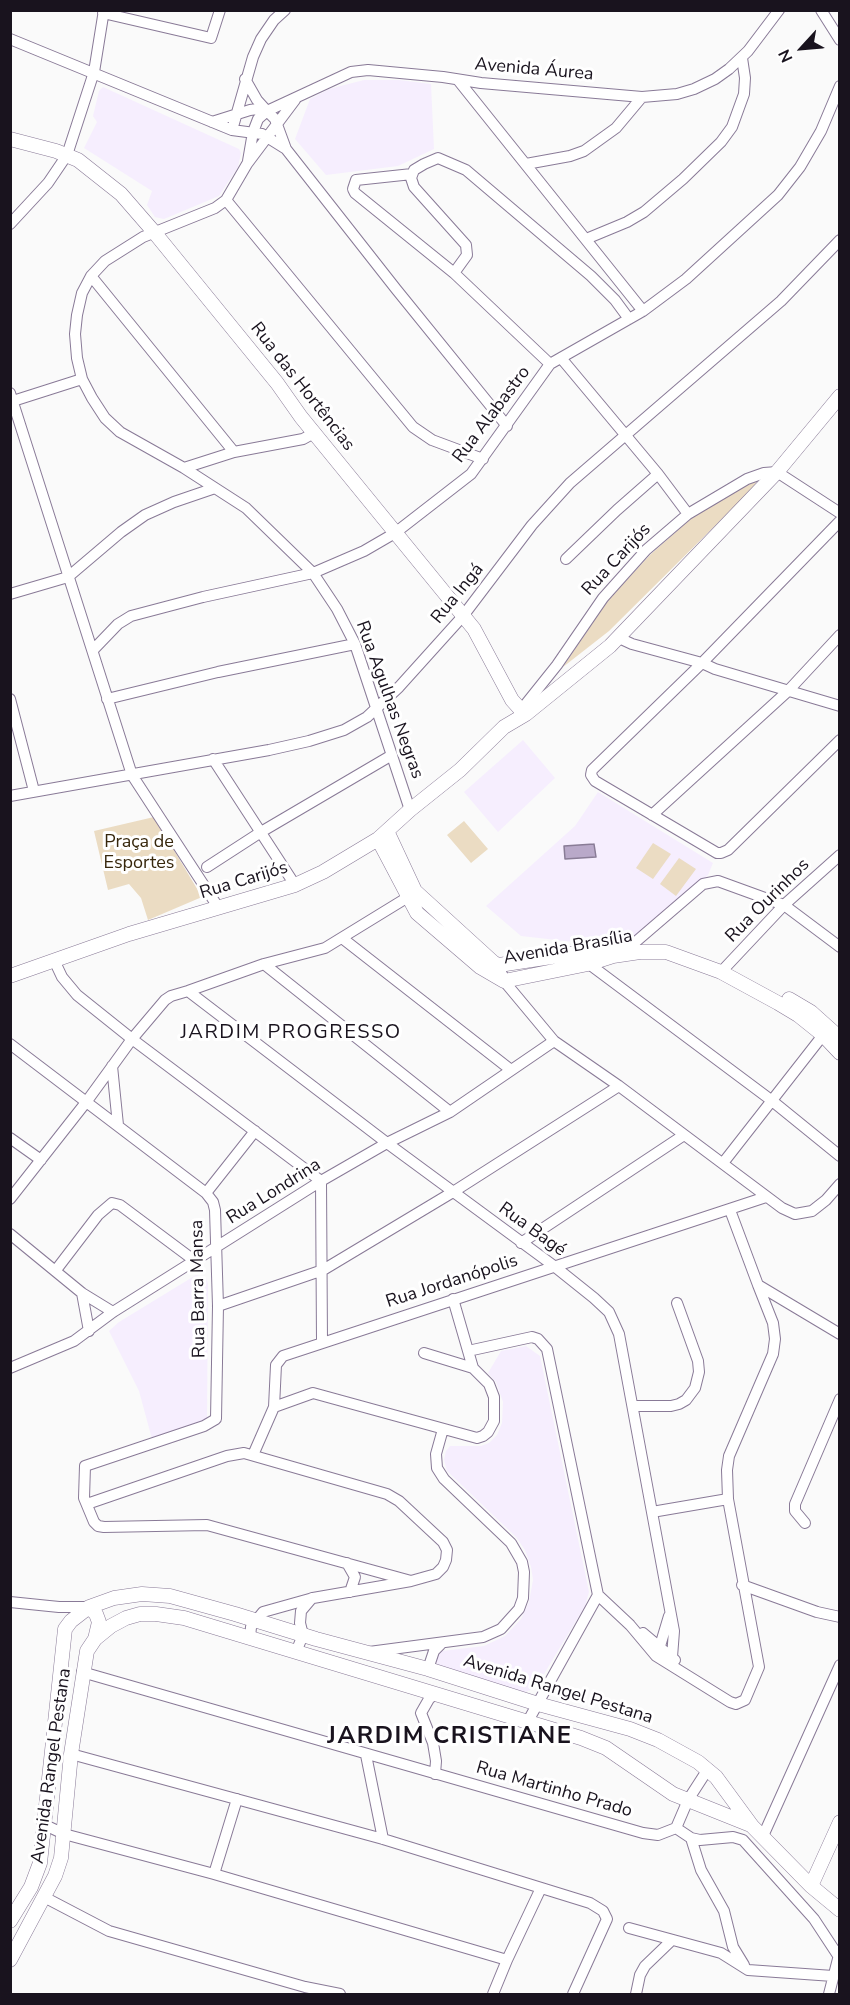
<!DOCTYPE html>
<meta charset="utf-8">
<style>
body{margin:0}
#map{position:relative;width:850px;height:2005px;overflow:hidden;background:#fafafa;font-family:"Nunito Sans",sans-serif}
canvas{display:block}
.frame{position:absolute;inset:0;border:12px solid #19131e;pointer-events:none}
.north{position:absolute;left:772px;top:18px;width:60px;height:60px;-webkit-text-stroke:4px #fff;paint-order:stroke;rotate:244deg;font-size:16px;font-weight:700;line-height:24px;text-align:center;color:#19131e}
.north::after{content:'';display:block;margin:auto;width:21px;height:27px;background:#19131e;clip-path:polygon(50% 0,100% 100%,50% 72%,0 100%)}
</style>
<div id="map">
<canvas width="850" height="2005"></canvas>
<div class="frame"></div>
<div class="north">N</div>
</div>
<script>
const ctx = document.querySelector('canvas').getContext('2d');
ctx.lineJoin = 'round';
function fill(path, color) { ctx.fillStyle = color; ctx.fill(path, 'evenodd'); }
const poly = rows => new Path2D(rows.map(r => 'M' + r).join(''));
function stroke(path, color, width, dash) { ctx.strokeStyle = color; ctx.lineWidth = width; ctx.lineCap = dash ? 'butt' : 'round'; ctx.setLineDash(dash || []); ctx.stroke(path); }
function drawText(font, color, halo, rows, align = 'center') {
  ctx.font = font + ' "Nunito Sans",sans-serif'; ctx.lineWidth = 6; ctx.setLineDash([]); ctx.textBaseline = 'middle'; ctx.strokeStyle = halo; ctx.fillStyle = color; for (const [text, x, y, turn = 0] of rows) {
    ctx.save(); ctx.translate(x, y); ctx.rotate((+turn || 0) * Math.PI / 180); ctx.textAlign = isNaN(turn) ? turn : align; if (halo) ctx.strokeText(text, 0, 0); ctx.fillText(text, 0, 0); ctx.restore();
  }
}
fill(poly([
 [364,80,399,80,431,84,434,149,398,166,326,175,295,139,310,99,329,89],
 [103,87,239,149,241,153,238,167,219,196,164,219,155,217,147,205,152,191,84,148,97,122,93,116,99,91],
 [523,740,555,778,498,832,464,792],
 [598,792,713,863,708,875,637,935,583,943,521,936,486,906,575,826],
 [196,1275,206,1278,208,1284,207,1422,152,1439,139,1391,109,1331,119,1322],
 [526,1346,540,1356,589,1592,585,1606,538,1684,533,1689,525,1692,438,1666,436,1661,437,1656,442,1651,484,1646,505,1636,521,1619,529,1602,533,1580,531,1567,525,1550,516,1537,447,1471,444,1460,446,1451,450,1446,481,1446,489,1443,497,1435,502,1423,503,1402,496,1382,488,1373,501,1351]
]), '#f6eefe');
fill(poly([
 [758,479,753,488,609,631,563,667,609,599,651,554,695,515,726,496],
 [154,817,202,897,148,920,141,898,129,884,108,890,94,831],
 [464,821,488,849,471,863,447,835],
 [653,843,671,854,653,879,636,868],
 [679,858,696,869,676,896,660,884]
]), '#ebdcc3');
const water = poly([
 [594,844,596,857,565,859,564,846,594,844]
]);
fill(water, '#b9a9c9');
stroke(water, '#897c96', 1.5);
const minor = poly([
 [821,10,840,40],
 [103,13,211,38,220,10],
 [10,39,232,130,262,134,286,149,396,289,507,426],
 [245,79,257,100,267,111],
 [458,80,643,311],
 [295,100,247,164,226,200,215,208,143,237,105,261,91,276,82,293,77,315,75,334,77,358,82,379,92,398,105,418,120,432,184,468,246,508,313,573,337,609,355,644,410,810],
 [212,122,250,110,257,109,267,111,275,119,286,149],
 [232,130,253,57,261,39,274,20,285,10],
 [248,161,253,132,258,119,267,111,351,72,368,70,443,77,481,83,642,97,677,94,694,89,715,79,729,69,748,51,779,10],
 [526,164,570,156,584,151,616,128,642,97],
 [412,174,356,180,353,189,355,193,454,273,550,364],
 [226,200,413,427,432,440,483,459],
 [10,224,48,183,67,155,94,72,104,10],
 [586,239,627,222,644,212,683,179,721,142,732,127,744,94,745,78,742,58],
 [454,273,467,255,466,245,414,187,411,178,414,170,424,164,438,158,466,170,591,276,615,300,629,319],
 [91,276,234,452],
 [561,358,658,474,688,514],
 [10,393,132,775,218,907],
 [13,401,82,379],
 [184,468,234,452,303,439,314,433],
 [840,521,702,663,592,770,591,775,595,781,717,853,721,853,728,850,840,740],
 [566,559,617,510,658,474],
 [10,594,68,577,121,532,145,515,174,502,215,488],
 [619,638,632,644,702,663,715,669,840,706],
 [93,650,118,624,131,616,203,597,313,573,364,551,395,533,471,474,550,364,643,311,686,279,778,195,800,167,821,131,840,86],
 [10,699,34,791],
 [107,699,218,672,355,644],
 [526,714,521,710,557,665,603,598,646,550,688,514,747,479,764,473,777,472,840,513],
 [213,759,295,885],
 [10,796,269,750,309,741,344,730,367,717,399,687,463,616,532,525,570,483,781,301,840,240],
 [652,815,788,691,840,635],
 [207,867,261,832,392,755],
 [342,938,511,1070],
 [632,945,703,884,718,881,784,905,840,947],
 [54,960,62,977,77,995,132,1039,321,1181,322,1342],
 [585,961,771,1100,840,1156],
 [264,964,450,1112],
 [721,972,784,905,840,855],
 [502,974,504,981,554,1041,619,1086,782,1208,795,1214,812,1211,826,1200,840,1184],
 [188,991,387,1143,554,1266,594,1298,609,1312,619,1334,674,1631,672,1657],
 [10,1044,206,1193,213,1202,215,1210,218,1306,216,1419,204,1426,85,1466,84,1498,94,1522,98,1526,104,1527,207,1525,411,1581],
 [112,1066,118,1125],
 [10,1138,41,1160],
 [723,1163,827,1030],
 [206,1193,255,1131],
 [10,1199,87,1101,132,1039,165,1000,171,996,188,991,264,964,325,948,413,894],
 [730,1210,758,1285,840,1334],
 [10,1234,82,1293,113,1312],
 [521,1243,684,1135],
 [56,1270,98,1215,112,1203,120,1205,195,1261],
 [82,1293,89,1331],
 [218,1306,323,1270,453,1192,619,1086],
 [468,1351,532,1337,538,1339,547,1349,598,1595,528,1721],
 [424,1353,473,1368],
 [10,1368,74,1341,113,1312,321,1181,387,1143,450,1112,554,1041],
 [633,1406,671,1406,679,1404,686,1400,695,1388,699,1372,698,1361,677,1303],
 [274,1407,313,1393,477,1438,483,1436,488,1432,494,1421,494,1397,489,1384,473,1368,453,1299],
 [253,1455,274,1407,276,1365,283,1356,766,1197],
 [87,1504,227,1456,244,1453,387,1494,399,1501,443,1542,447,1550,446,1560,443,1567,436,1574,411,1581,313,1598,263,1612,251,1627,250,1638],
 [652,1512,728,1499],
 [805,1523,795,1511,795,1504,840,1399],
 [347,1563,355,1577,350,1592],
 [742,1585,817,1612,840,1617],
 [598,1595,630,1625,656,1656,730,1702,736,1704,745,1700,759,1667,728,1499,727,1470,729,1456,773,1354,775,1339,773,1323,758,1285],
 [10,1602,59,1607,89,1607],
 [643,1633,675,1660],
 [660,1646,669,1616],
 [296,1652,303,1635,300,1623,301,1611,312,1598],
 [369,1652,483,1637,501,1629,519,1609,523,1598,524,1572,522,1562,511,1543,444,1479,437,1468,436,1454,443,1429],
 [428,1669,434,1651,442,1643],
 [82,1672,643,1833,658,1835,676,1828,688,1800,708,1769],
 [435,1694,429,1699,421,1713,433,1743,436,1761,435,1774],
 [71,1754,383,1839,590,1903,603,1911,607,1919,573,1994],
 [366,1755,383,1839],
 [45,1825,64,1834,214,1874,507,1960],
 [676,1828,691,1838,700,1840,733,1837,743,1840,814,1919,837,1954],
 [763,1836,840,1665],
 [691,1838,701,1870,724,1911,733,1947,744,1965],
 [214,1874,237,1799],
 [44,1897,109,1931,305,1987,340,1994],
 [629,1928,721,1953,748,1970,833,1976],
 [493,1994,507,1960,541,1888],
 [636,1994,640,1975,645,1966,672,1940],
 [829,1994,840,1951]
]);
const major = poly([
 [10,139,56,151,78,160,121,194,154,232,277,383,301,417,474,629,512,700,521,710],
 [387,831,415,891,494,963,499,965,623,946],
 [378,839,417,913,480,967,504,981,588,964,613,956,640,952,666,952,721,972,778,1003,798,1015,823,1035,840,1053],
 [10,976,129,934,295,885,323,872,378,839,410,810,460,770,504,727,526,714,610,646,777,472,840,396],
 [789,999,811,1012,840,1038],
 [89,1607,96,1614,99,1622,95,1639],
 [811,1886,840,1822],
 [10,1921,31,1887,40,1863,65,1629,71,1621,89,1607,114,1598,142,1594,170,1596,235,1614,316,1639,428,1669,538,1704,630,1729,658,1740,698,1762,716,1777,752,1826,811,1886,840,1910],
 [10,1960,55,1876,61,1858,71,1754,87,1651,95,1639,111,1626,126,1618,140,1614,156,1614,184,1618,581,1738,606,1748,673,1794,748,1824]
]);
stroke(minor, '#897a97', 12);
stroke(major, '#897a97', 15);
stroke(minor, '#fff', 10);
stroke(major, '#fff', 14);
drawText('18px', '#19131e', '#fff', [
 ["Avenida Áurea",534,70,5],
 ["Rua das Hortências",302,387,52],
 ["Rua Alabastro",492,415,-53],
 ["Rua Carijós",617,560,-47],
 ["Rua Ingá",458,594,-51],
 ["Rua Agulhas Negras",389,700,70],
 ["Rua Carijós",244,881,-17],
 ["Rua Ourinhos",768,901,-45],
 ["Avenida Brasília",568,948,-10],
 ["Rua Londrina",274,1192,-32],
 ["Rua Bagé",532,1230,36],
 ["Rua Jordanópolis",452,1282,-18],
 ["Rua Barra Mansa",199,1289,-91],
 ["Avenida Rangel Pestana",558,1690,17],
 ["Avenida Rangel Pestana",52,1766,-82],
 ["Rua Martinho Prado",554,1790,16]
]);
drawText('18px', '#37270c', '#fff', [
 ["Praça de",139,843],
 ["Esportes",139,864]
]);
ctx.letterSpacing = '1.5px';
drawText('20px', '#19131e', '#fff', [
 ["JARDIM PROGRESSO",291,1033]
]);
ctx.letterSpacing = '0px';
ctx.letterSpacing = '1.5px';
drawText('bold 24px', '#19131e', '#fff', [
 ["JARDIM CRISTIANE",450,1737]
]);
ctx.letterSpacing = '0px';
</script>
